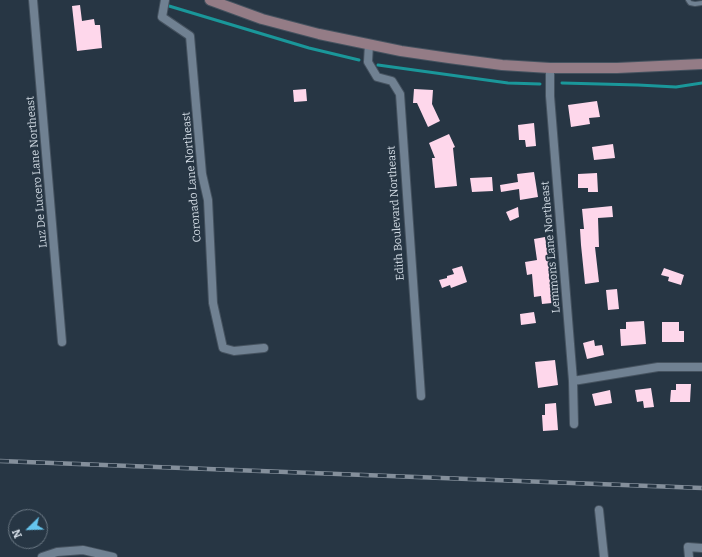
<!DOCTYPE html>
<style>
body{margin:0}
#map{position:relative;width:702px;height:557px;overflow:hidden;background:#273644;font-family:Bitter,serif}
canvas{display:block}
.north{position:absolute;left:8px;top:509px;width:40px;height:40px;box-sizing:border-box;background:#273644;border:1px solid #6b7884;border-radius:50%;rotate:247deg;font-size:11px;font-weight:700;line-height:16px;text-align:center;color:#d1dae3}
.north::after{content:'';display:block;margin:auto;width:14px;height:18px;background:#65c5ee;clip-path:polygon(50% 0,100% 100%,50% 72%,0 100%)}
</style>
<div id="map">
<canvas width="702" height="557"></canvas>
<div class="north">N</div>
</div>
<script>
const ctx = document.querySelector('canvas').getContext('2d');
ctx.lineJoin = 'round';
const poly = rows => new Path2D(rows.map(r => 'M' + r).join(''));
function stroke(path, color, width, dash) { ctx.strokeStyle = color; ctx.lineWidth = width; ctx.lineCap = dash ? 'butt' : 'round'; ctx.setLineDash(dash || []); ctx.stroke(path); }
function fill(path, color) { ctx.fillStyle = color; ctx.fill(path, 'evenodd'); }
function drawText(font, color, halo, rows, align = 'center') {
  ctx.font = font + ' Bitter,serif'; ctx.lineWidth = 4; ctx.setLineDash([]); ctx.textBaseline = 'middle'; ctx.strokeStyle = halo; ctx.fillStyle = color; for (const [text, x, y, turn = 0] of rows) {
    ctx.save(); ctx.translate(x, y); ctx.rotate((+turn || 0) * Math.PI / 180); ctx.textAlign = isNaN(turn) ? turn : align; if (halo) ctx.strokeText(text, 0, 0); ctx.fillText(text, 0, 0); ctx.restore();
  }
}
stroke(poly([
 [169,6,309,48,359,60],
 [378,65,508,83,540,84],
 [562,83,638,85,676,87,702,83]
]), '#1a979a', 3);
fill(poly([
 [80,5,82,21,94,19,95,25,100,25,102,48,77,51,72,6],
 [306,89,307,101,294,102,293,90],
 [414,89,433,90,432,104,440,121,428,127,417,103,413,103],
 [597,101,600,117,589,118,590,124,571,127,568,105],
 [534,123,536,146,526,147,525,140,519,140,518,125],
 [449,134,455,147,453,148,457,186,435,188,432,158,435,158,429,143],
 [613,144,615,158,594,160,592,147],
 [534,172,538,197,520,200,519,189,501,192,500,185,518,182,517,174],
 [597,173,598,192,588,192,588,188,578,188,578,174],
 [492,177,493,191,472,192,470,178],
 [612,206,613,217,598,218,599,247,595,247,599,282,585,284,581,245,580,229,584,229,582,209],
 [518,207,519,217,510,221,506,212],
 [545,237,551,271,549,271,552,303,542,304,541,296,534,297,532,274,527,275,525,262,537,260,534,239],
 [462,266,467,282,451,288,450,285,442,288,439,280,447,278,447,276,454,274,452,269],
 [664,268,684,275,681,285,668,281,669,277,661,275],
 [617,289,619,309,608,310,606,290],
 [534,312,536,323,521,325,520,314],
 [644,321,646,344,621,346,620,329,626,329,626,322],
 [662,322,679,322,679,331,684,331,684,342,662,342],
 [594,340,595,346,602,345,604,355,587,359,583,343],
 [555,360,558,385,538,388,535,362],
 [676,384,691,384,690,402,670,402,671,390,676,390],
 [651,388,654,407,644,408,643,401,637,402,635,390],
 [610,390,612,403,595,406,592,394],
 [556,403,558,430,543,431,542,415,545,415,545,404]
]), '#fed7eb');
const lane = poly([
 [688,0,690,3,695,4,702,3]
]);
const street = poly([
 [33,0,62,342],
 [165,0,162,17,190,36,202,174,208,200,213,303,223,348,234,351,264,348],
 [369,44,368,62,377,77,392,81,400,94,421,396],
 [550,68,550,96,573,381,574,424],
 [573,381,658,367,702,367],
 [599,510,604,557],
 [42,557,57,552,83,550,113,557],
 [689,557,688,547,702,548]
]);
const secondary = poly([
 [210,0,262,19,319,34,401,51,449,58,502,65,550,68,617,68,702,64]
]);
stroke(lane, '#45525f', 6);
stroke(street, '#45525f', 10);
stroke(secondary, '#45525f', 12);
stroke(lane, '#708192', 4);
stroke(street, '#708192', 8);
stroke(secondary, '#947c86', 10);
const rail = poly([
 [0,461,702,488]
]);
stroke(rail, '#848f9b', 4.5);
stroke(rail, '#273644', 3, [9]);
drawText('11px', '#d1dae3', '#273644', [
 ["Luz De Lucero Lane Northeast",37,172,-95],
 ["Coronado Lane Northeast",192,177,-95],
 ["Edith Boulevard Northeast",396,213,-94],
 ["Lemmons Lane Northeast",551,247,-95]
]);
</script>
